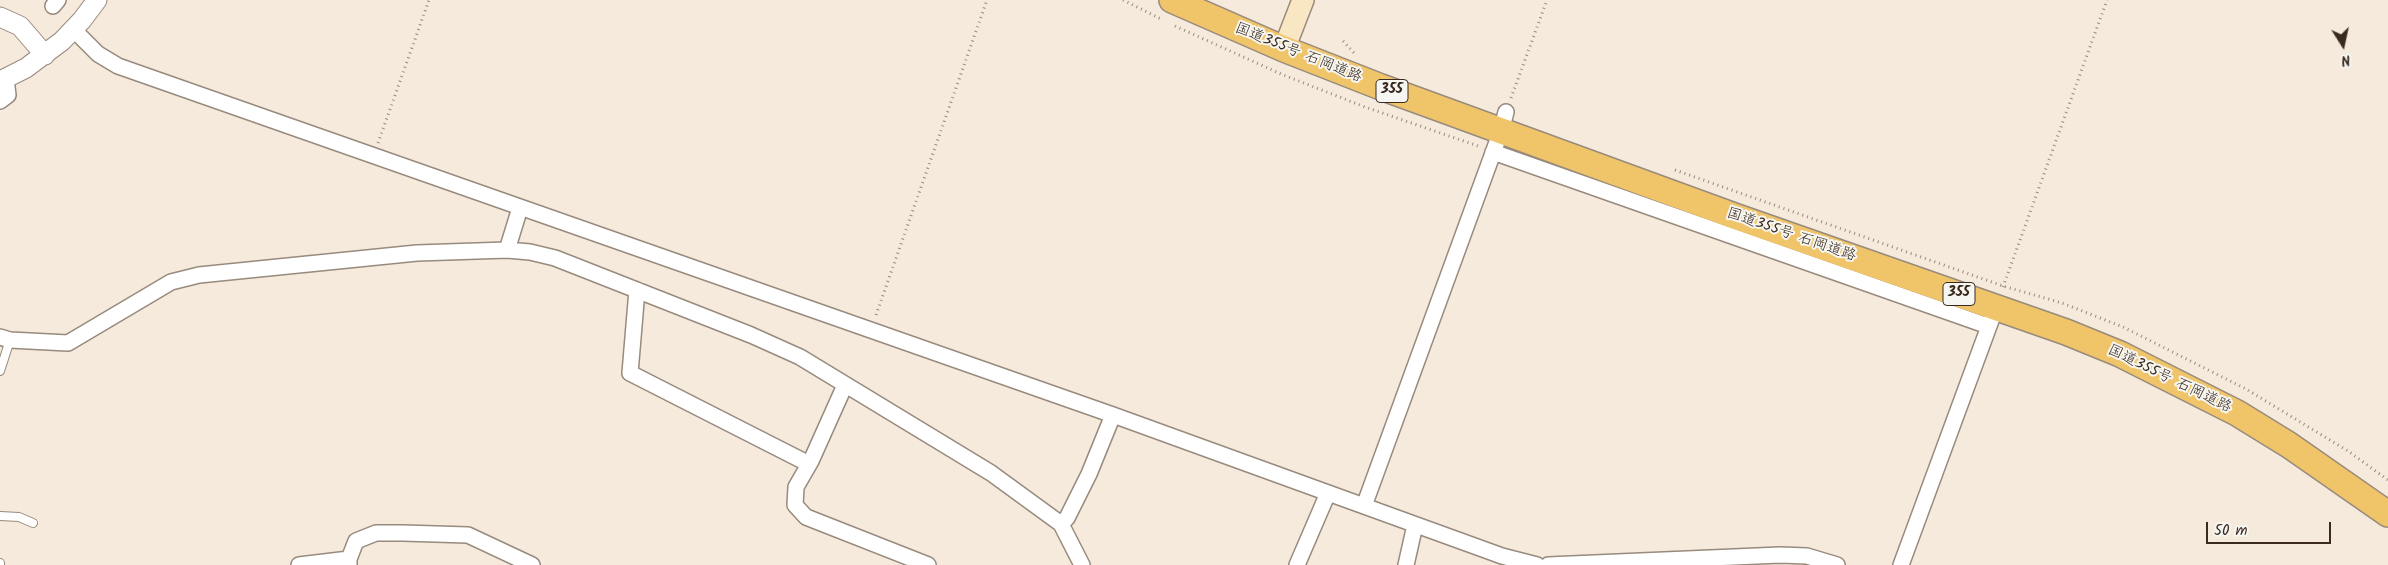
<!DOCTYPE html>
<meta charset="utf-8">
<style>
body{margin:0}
#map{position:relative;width:2388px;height:565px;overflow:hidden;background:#f5eadc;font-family:Kalam,sans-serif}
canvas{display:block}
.north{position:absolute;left:2318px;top:20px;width:50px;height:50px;-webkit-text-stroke:4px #f6f6f2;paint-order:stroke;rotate:170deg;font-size:14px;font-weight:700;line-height:20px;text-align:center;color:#3b2a1e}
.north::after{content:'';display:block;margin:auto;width:18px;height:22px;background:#3b2a1e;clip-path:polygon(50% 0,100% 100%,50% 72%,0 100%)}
.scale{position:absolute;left:2206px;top:522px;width:125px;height:22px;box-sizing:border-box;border:2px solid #3b2a1e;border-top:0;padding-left:6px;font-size:15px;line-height:18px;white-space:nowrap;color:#3b2a1e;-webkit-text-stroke:4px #f6f6f2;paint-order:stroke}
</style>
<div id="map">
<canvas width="2388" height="565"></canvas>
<div class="north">N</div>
<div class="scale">50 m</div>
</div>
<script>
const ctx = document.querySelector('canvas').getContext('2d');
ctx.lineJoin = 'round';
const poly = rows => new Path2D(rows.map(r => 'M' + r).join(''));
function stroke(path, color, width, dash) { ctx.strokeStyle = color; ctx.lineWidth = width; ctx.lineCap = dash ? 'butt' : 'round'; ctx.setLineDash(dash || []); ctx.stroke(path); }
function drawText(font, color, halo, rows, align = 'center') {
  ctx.font = font + ' Kalam,"Klee One",sans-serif'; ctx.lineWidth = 4; ctx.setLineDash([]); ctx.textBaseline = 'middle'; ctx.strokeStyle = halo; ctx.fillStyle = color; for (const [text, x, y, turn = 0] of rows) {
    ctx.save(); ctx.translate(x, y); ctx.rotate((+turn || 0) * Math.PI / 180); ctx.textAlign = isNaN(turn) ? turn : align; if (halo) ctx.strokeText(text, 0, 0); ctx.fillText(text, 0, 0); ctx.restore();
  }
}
const service = poly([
 [0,371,10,340],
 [0,516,19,517,33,523],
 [0,563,0,565]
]);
const minor = poly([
 [53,6,58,0],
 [74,30,98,54,118,66,1113,415,1502,556,1537,565],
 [0,101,8,95,6,79],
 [1493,152,1988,326],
 [507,250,520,208],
 [637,290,630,373,809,464],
 [0,337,10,340,68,343,171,282,199,275,417,253,507,250,530,252,555,258,751,335,800,357,991,473,1061,524,1082,565],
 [845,385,811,461,796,487,795,505,806,517,928,565],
 [1364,506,1501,131,1506,112],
 [1061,524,1067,518,1089,474,1113,415],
 [299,565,349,559],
 [349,565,349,559,356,541,376,533,403,533,468,535,532,565],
 [1297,565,1328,493],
 [1406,565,1415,525],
 [1548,565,1780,555,1807,556,1837,565],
 [1901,565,1992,318]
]);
const tertiary = poly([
 [0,17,20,26,45,55],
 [0,81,26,68,62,41,82,20,97,0]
]);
const secondary = poly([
 [1284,49,1303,0]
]);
const trunk = poly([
 [1172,0,1284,49,1381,87,1737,217,2066,332,2120,354,2237,413,2289,445,2388,514]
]);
stroke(service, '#988a7d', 10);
stroke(minor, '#988a7d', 18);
stroke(tertiary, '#988a7d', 21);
stroke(secondary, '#988a7d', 24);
stroke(trunk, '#988a7d', 28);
stroke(poly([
 [1123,0,1161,19],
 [1175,26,1281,74,1365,107,1481,147],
 [1343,41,1354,53],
 [1511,98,1547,0],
 [378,143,429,0],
 [1675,170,2003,286,2062,303,2123,327,2246,389,2348,451,2388,480],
 [2003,287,2107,0],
 [876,315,987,0]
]), '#988a7d', 3, [1, 4]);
stroke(service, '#fff', 8);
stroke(minor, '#fff', 15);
stroke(tertiary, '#fff', 19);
stroke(secondary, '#f9e7c3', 21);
stroke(trunk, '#f0c469', 25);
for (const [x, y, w] of [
 [1392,91,32],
 [1959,294,32]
]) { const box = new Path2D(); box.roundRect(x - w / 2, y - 11.5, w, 23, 4); ctx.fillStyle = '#f6f6f2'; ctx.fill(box); stroke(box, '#3b2a1e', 1); }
drawText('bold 14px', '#3b2a1e', null, [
 ["355",1392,91],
 ["355",1959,294]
]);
drawText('15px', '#3b2a1e', '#f6f6f2', [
 ["国道355号 石岡道路",1298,54,22],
 ["国道355号 石岡道路",1791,236,19],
 ["国道355号 石岡道路",2169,380,26]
]);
</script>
